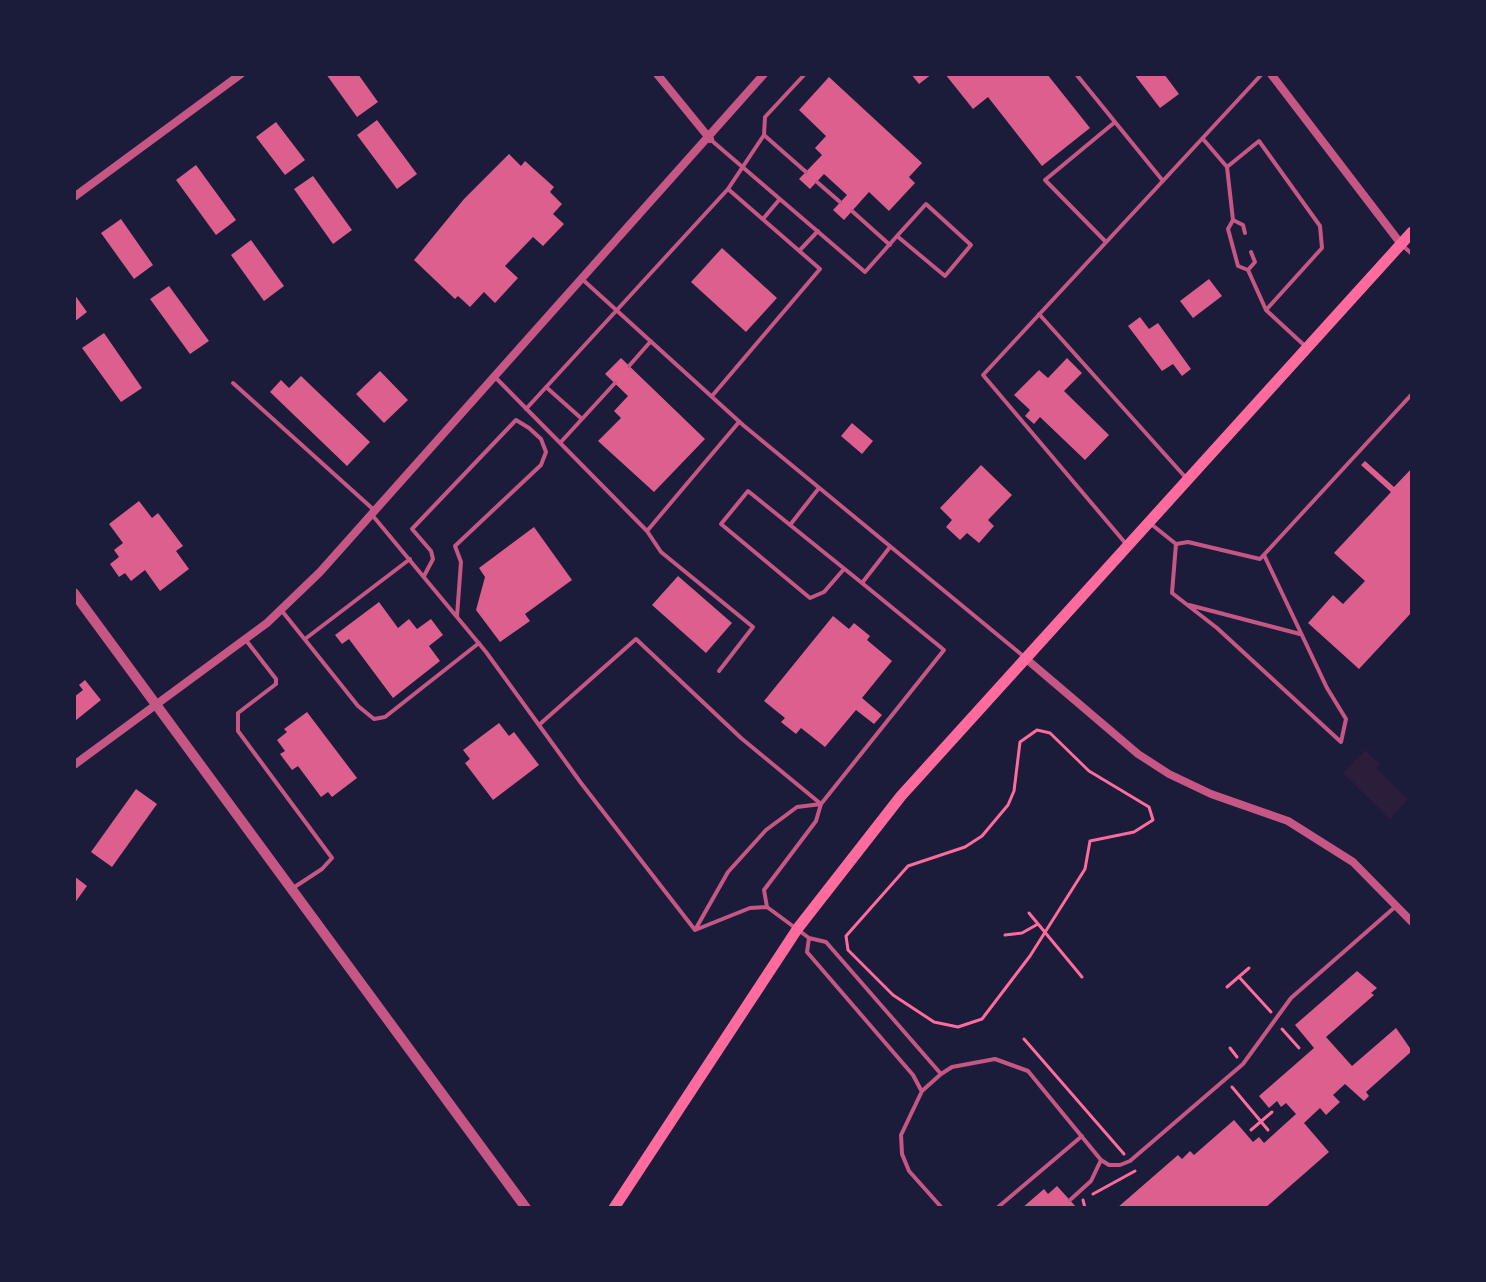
<!DOCTYPE html>
<style>
body{margin:0}
#map{position:relative;width:1486px;height:1282px;overflow:hidden;background:#1b1b3a;font-family:Poppins,sans-serif}
canvas{display:block}
.frame{position:absolute;inset:0;border:76px solid #1b1b3a;pointer-events:none}
</style>
<div id="map">
<canvas width="1486" height="1282"></canvas>
<div class="frame"></div>
</div>
<script>
const ctx = document.querySelector('canvas').getContext('2d');
ctx.lineJoin = 'round';
function fill(path, color) { ctx.fillStyle = color; ctx.fill(path, 'evenodd'); }
const poly = rows => new Path2D(rows.map(r => 'M' + r).join(''));
function stroke(path, color, width, dash) { ctx.strokeStyle = color; ctx.lineWidth = width; ctx.lineCap = dash ? 'butt' : 'round'; ctx.setLineDash(dash || []); ctx.stroke(path); }
fill(poly([
 [1365,750,1380,764,1376,768,1408,799,1390,819,1343,773]
]), '#2a1e3b');
fill(poly([
 [326,74,358,74,378,102,357,117],
 [911,74,932,74,919,84],
 [945,74,1047,74,1090,128,1042,166,988,97,973,109],
 [1134,74,1164,74,1179,94,1160,108],
 [829,77,922,163,909,177,915,183,889,211,869,192,844,220,833,210,847,195,824,174,810,189,799,179,822,155,815,148,826,136,799,110],
 [377,120,417,174,397,189,357,135],
 [276,122,305,160,285,175,256,137],
 [509,154,521,166,525,161,554,187,550,192,562,204,553,214,564,224,543,246,533,237,505,266,518,278,495,303,484,292,470,307,458,296,455,299,414,260,464,199],
 [196,165,236,220,216,235,176,180],
 [313,176,352,230,333,244,294,189],
 [121,219,153,265,134,279,101,233],
 [251,240,284,286,264,301,231,255],
 [722,248,777,298,746,332,691,282],
 [1209,279,1222,296,1193,318,1180,301],
 [169,286,209,341,190,354,150,299],
 [74,294,87,312,74,322],
 [1140,317,1149,329,1158,323,1191,369,1182,376,1173,364,1162,371,1128,326],
 [104,333,142,388,121,402,82,348],
 [621,358,705,439,654,492,598,441,621,418,614,411,628,396,605,374],
 [1067,358,1082,373,1064,391,1109,435,1085,460,1040,417,1034,424,1025,416,1030,410,1014,395,1039,370,1048,378],
 [380,371,408,400,384,423,356,394],
 [301,376,370,442,347,466,270,392,281,380,289,388],
 [852,423,873,441,862,454,841,436],
 [1365,461,1394,487,1412,468,1412,612,1359,669,1308,623,1333,595,1343,604,1365,581,1334,553,1391,492,1361,465],
 [981,465,1012,495,988,520,994,526,979,543,967,533,960,540,946,527,952,520,940,508],
 [139,501,152,518,158,513,183,546,176,551,189,569,160,591,145,570,131,581,125,573,119,577,110,564,119,557,114,550,123,543,109,524],
 [534,527,572,580,525,614,530,621,500,642,476,610,485,577,479,568],
 [678,576,732,623,706,653,652,605],
 [379,602,398,628,409,619,417,629,431,619,443,635,429,646,440,661,393,698,349,639,342,644,335,635],
 [833,616,849,629,854,623,870,636,867,640,892,661,862,698,882,715,874,724,856,710,825,747,801,728,796,734,781,722,785,718,764,701],
 [85,680,101,700,75,721,74,697,83,690,79,685],
 [307,712,357,778,332,797,328,792,321,797,298,766,292,770,280,754,285,751,277,740,287,732,284,729],
 [499,723,509,736,514,732,539,765,493,800,465,763,470,759,463,750],
 [136,789,157,804,112,867,91,852],
 [74,876,87,886,74,904],
 [1357,971,1377,988,1371,993,1374,995,1326,1037,1352,1066,1396,1028,1412,1051,1366,1092,1369,1096,1364,1101,1345,1084,1333,1095,1340,1102,1326,1115,1320,1108,1304,1123,1329,1152,1265,1208,1117,1208,1178,1155,1182,1159,1190,1151,1194,1155,1234,1120,1253,1142,1259,1137,1264,1143,1296,1114,1286,1103,1281,1107,1277,1101,1269,1108,1259,1096,1314,1048,1295,1025],
 [1057,1186,1077,1208,1022,1208,1044,1189,1048,1194]
]), '#dd5f8e');
stroke(poly([
 [1037,730,1050,733,1089,771,1149,807,1153,820,1134,832,1090,841,1085,869,1030,956,982,1019,958,1027,934,1022,893,995,848,950,846,936,908,866,965,847,982,836,1008,805,1014,791,1020,742,1037,730],
 [1029,913,1082,977],
 [1005,935,1022,933,1038,924],
 [1239,977,1271,1012],
 [1227,987,1249,968],
 [1282,1029,1299,1048],
 [1024,1039,1124,1154],
 [1230,1048,1237,1057],
 [1232,1087,1268,1130],
 [1251,1130,1272,1112],
 [1093,1194,1135,1171],
 [1083,1200,1085,1208]
]), '#ff6b9d', 3);
stroke(poly([
 [1076,74,1115,122],
 [764,135,765,117,805,74],
 [1203,139,1227,167,1233,220,1228,229,1238,266,1248,270,1266,310,1305,346],
 [711,140,865,272,897,236,926,204,971,245,945,276,897,236],
 [1227,167,1259,141,1320,226,1322,248,1266,310],
 [817,182,840,202],
 [852,211,890,245],
 [763,219,779,200],
 [1233,220,1243,225,1245,233],
 [1106,242,1045,180,1115,122,1163,181],
 [1402,245,1412,254],
 [800,250,818,231],
 [1248,270,1255,262,1251,252],
 [582,279,743,425,1022,655],
 [1039,314,1187,479],
 [629,366,651,341],
 [495,377,647,531,739,422],
 [233,383,374,510],
 [546,387,582,419,615,383],
 [712,396,820,269,728,189],
 [526,409,728,189,764,135,806,172],
 [560,443,582,419],
 [373,516,486,652,581,783,695,930,750,908,767,907,809,938,826,942,941,1074],
 [1151,524,1176,544,1188,542,1260,559,1412,394],
 [790,525,819,488],
 [647,531,661,552,753,627,719,671],
 [1176,544,1172,593,1217,628,1341,742,1346,719,1327,688,1264,555],
 [1127,545,983,375,1262,74],
 [424,576,433,559,431,551,412,529,516,420,529,428,541,439,546,452,541,465,455,546,461,562,457,616],
 [862,583,890,547],
 [1189,605,1300,634],
 [282,611,358,706,374,719,385,717,479,643],
 [245,639,276,679,276,684,238,713,238,731,332,858,322,869,293,888],
 [305,639,410,559],
 [540,724,636,639,741,738,821,804],
 [767,907,764,890,816,821,821,804,944,650,862,583,748,491,721,524,810,598,824,592,844,569],
 [695,930,728,872,766,830,797,807,821,804],
 [809,938,807,952,913,1075,921,1090],
 [1070,1200,1091,1181,1101,1160],
 [942,1208,909,1171,902,1154,901,1135,922,1091,941,1074,952,1067,995,1059,1028,1071,1101,1160,1109,1165,1120,1165,1130,1161,1243,1064,1291,998,1395,907],
 [997,1208,1082,1136]
]), '#c65784', 4);
stroke(poly([
 [657,74,710,139],
 [1271,74,1401,244],
 [74,197,241,74],
 [1024,657,1138,754,1169,774,1211,794,1288,821,1353,862,1412,922],
 [74,765,267,623,320,572,764,74]
]), '#c65784', 8);
stroke(poly([
 [74,593,526,1208]
]), '#c65784', 10);
stroke(poly([
 [614,1208,798,928,901,796,1412,232]
]), '#ff6b9d', 11);
</script>
